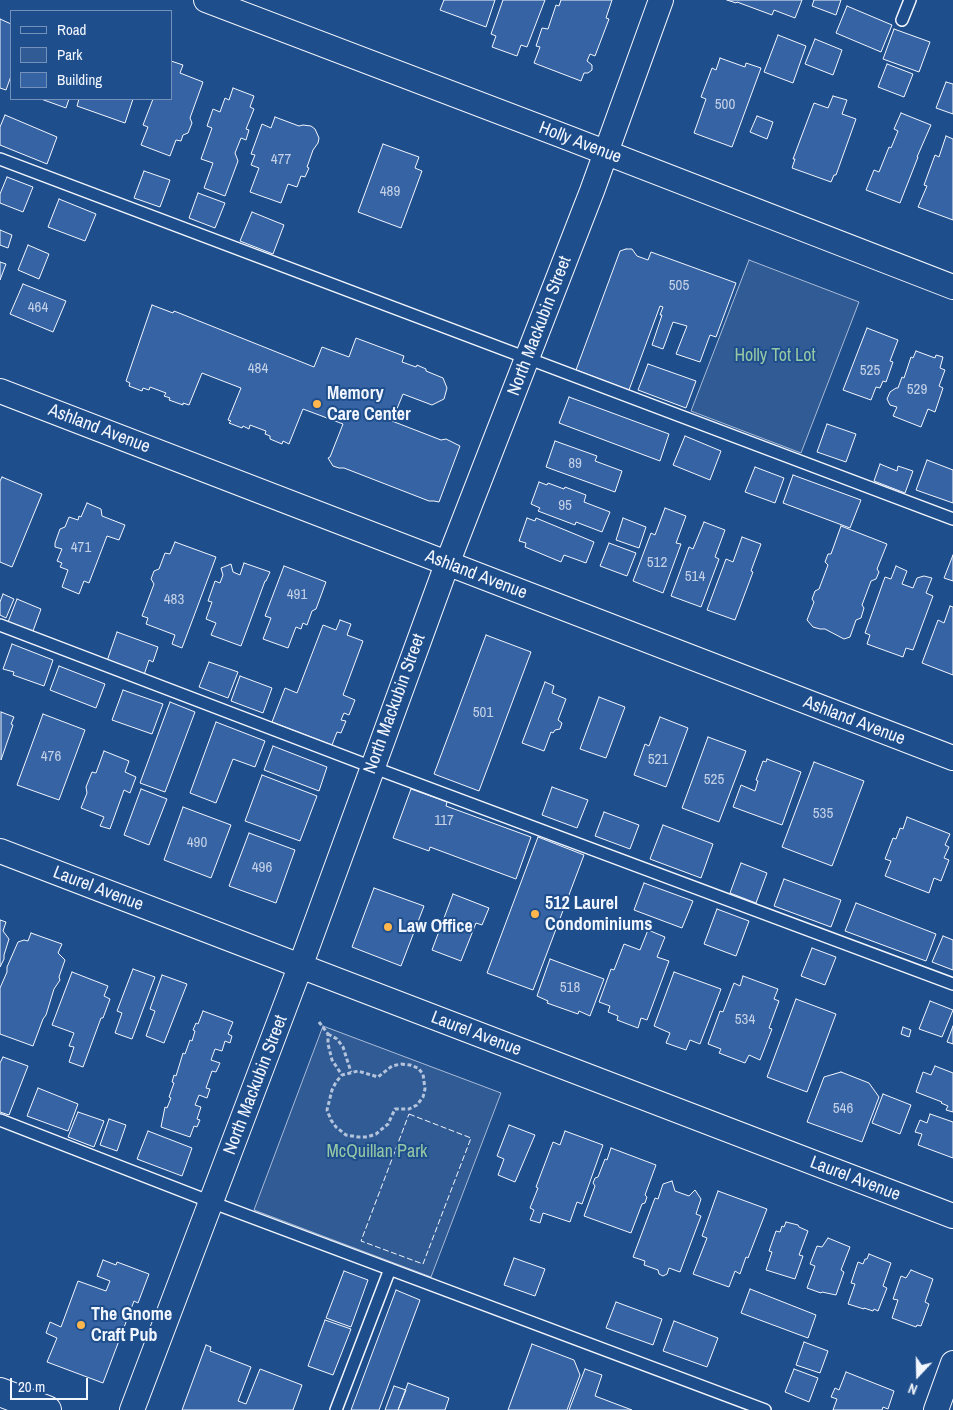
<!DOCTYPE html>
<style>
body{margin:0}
#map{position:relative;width:953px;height:1410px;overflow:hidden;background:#1f4e8c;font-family:"Archivo Narrow",sans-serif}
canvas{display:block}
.legend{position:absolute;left:10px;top:10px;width:162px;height:90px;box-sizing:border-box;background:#1f4e8c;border:1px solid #7391ba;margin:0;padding:6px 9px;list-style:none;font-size:15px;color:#f2f6ff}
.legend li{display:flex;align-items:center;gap:10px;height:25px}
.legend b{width:25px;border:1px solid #7391ba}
.north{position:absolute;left:893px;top:1350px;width:50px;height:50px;-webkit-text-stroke:4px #1f4e8c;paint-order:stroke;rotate:201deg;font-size:14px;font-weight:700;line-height:20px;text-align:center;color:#f2f6ff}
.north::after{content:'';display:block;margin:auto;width:18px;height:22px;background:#f2f6ff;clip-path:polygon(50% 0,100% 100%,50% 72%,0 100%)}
.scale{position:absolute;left:10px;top:1378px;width:78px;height:22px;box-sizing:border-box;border:2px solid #f2f6ff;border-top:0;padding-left:6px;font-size:15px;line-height:18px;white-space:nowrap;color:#f2f6ff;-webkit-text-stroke:4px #1f4e8c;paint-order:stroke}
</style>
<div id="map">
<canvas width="953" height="1410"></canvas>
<ul class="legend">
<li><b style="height:6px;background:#1f4e8c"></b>Road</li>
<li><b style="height:14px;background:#305b95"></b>Park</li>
<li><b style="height:14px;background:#3563a3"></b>Building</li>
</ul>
<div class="north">N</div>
<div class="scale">20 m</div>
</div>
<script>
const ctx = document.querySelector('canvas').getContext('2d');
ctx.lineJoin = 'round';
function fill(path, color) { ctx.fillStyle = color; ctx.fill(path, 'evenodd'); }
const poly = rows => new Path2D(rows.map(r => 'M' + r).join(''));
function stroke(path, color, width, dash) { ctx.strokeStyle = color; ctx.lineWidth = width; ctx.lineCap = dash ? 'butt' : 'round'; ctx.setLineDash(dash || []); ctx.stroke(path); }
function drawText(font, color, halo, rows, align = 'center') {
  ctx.font = font + ' "Archivo Narrow",sans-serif'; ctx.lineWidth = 4; ctx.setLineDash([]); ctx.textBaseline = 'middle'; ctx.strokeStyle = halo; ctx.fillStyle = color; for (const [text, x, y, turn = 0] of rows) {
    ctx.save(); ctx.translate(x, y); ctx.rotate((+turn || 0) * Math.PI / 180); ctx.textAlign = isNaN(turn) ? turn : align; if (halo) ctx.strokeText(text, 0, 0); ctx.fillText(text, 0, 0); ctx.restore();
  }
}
const green = poly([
 [749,260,859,302,801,453,691,411,749,260],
 [323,1026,501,1093,431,1277,254,1210,323,1026]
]);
fill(green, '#305b95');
stroke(green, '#a8bbd7', 1);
const building = poly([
 [444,0,495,0,486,27,440,10,444,0],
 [503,0,545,0,527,47,521,45,517,56,492,47,496,36,491,34,503,0],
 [561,0,612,0,606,18,609,19,595,56,590,54,587,61,592,65,592,70,588,73,584,73,581,81,534,63,540,47,536,46,542,28,548,29,556,5,559,6,561,0],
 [727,0,802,0,795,18,774,10,772,15,737,2,736,3,727,0],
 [814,0,841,0,836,15,812,6,814,0],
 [847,6,892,25,881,52,836,33,847,6],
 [0,19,11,24,11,76,6,90,0,88,0,19],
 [894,29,930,42,919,72,883,59,894,29],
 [778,35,806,46,793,83,764,72,778,35],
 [815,39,842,50,833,75,805,64,815,39],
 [720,58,745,67,746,63,761,68,732,147,694,133,706,99,701,97,712,68,716,70,720,58],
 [171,61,183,65,180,73,203,82,190,118,192,123,188,133,183,135,181,141,176,140,170,156,141,145,148,127,143,125,153,99,171,99,171,61],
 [887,64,913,74,904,97,878,87,887,64],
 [946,82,953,84,953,114,936,108,946,82],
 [233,88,254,96,250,107,254,109,246,129,249,130,246,140,241,138,235,153,238,161,225,196,204,188,213,163,201,159,212,128,207,126,213,109,220,112,225,98,229,100,233,88],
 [833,96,847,100,842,114,856,119,836,175,834,175,831,182,792,168,795,159,793,159,814,103,828,108,833,96],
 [41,99,69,99,66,108,41,99],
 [79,99,133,99,125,123,77,106,79,99],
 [901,113,931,125,917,157,918,157,900,203,866,190,874,170,879,172,889,147,891,148,898,131,894,129,901,113],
 [5,115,57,137,47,164,0,145,0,127,5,115],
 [757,116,773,122,767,139,750,132,757,116],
 [275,117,299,126,303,125,311,126,315,129,319,138,318,143,313,150,307,167,309,168,305,177,301,176,297,187,288,184,281,203,250,192,259,168,251,165,255,155,251,154,262,124,271,128,275,117],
 [946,136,953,139,953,220,918,207,927,186,924,185,935,155,939,157,946,136],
 [383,144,419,157,415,168,422,171,401,228,358,212,383,144],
 [144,171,170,180,160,207,134,198,144,171],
 [7,177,33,187,23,212,0,203,0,194,7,177],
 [198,193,225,203,215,228,189,218,198,193],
 [59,199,96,214,85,241,48,227,59,199],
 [252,212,284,225,273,254,240,241,252,212],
 [0,230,12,235,8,248,0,245,0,230],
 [28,245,49,254,39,279,18,270,28,245],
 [626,249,632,249,637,256,648,260,651,252,736,283,716,337,710,335,700,362,676,354,687,326,673,322,663,349,652,345,662,315,660,315,663,307,660,306,629,390,576,370,620,251,626,249],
 [0,262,6,264,0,280,0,262],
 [23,284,66,301,53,332,10,314,23,284],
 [152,305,173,313,174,311,314,367,322,347,349,357,356,338,404,356,402,362,416,367,417,365,426,369,426,371,443,378,447,388,444,399,432,405,403,394,392,421,441,440,446,439,460,446,439,502,434,501,429,501,344,468,339,468,333,466,328,458,330,457,343,424,303,409,289,444,283,441,282,444,270,439,270,436,265,434,266,431,250,425,249,429,243,426,242,428,229,423,231,421,228,420,241,388,202,373,189,405,183,403,183,405,169,400,170,398,164,396,166,393,150,387,149,390,143,388,142,391,129,386,130,383,126,381,152,305],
 [867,328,898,340,890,361,893,362,886,382,883,381,880,388,876,387,871,400,843,390,867,328],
 [916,351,935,358,936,355,943,357,940,368,945,370,939,386,943,388,935,412,928,409,921,427,893,416,897,407,890,405,887,399,890,392,896,388,898,388,902,377,904,378,911,357,913,358,916,351],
 [648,364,696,381,686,408,638,390,648,364],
 [569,397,669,434,660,461,559,423,569,397],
 [827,424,856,434,846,462,817,452,827,424],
 [685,436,721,451,710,480,673,465,685,436],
 [555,441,597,456,595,461,622,471,615,492,546,467,555,441],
 [927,460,953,470,953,503,916,490,927,460],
 [880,464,897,471,898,466,913,471,905,493,874,481,880,464],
 [755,467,784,478,775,503,745,492,755,467],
 [793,475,861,500,850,528,783,503,793,475],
 [2,477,42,494,12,567,0,562,0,481,2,477],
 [539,482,547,485,548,483,564,489,565,487,586,495,584,502,610,512,602,532,576,522,575,525,538,511,540,508,531,504,539,482],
 [87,503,101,509,102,516,125,525,119,540,107,536,89,583,84,581,79,594,62,587,68,570,60,567,62,563,57,561,62,549,55,547,55,543,60,529,65,527,69,517,78,520,79,516,81,517,87,503],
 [665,508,686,516,676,543,681,544,663,593,633,581,651,533,655,535,665,508],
 [527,518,535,521,536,518,594,542,586,563,564,555,561,562,525,547,526,543,519,541,527,518],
 [623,518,646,527,639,548,616,540,623,518],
 [704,522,725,530,715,557,719,559,701,607,671,596,689,547,693,549,704,522],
 [841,526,887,544,877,569,879,572,876,579,871,581,862,605,864,608,861,618,856,620,850,637,844,639,825,629,820,629,813,627,807,620,814,602,812,599,815,591,819,589,828,565,825,562,828,554,831,554,841,526],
 [742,537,761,544,751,571,753,572,735,620,707,610,726,559,733,562,742,537],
 [175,542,216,557,182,648,172,644,175,635,146,624,148,618,142,616,154,584,151,579,154,571,159,569,165,553,170,554,175,542],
 [609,543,636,553,627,576,600,566,609,543],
 [953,555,953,581,944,578,953,555],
 [244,563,270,572,266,581,265,581,241,646,211,635,216,623,206,619,212,602,208,601,215,581,220,583,223,575,221,568,231,564,233,572,240,575,244,563],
 [284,566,326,582,316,609,312,611,307,625,303,623,301,629,296,627,288,648,263,639,271,618,265,616,284,566],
 [896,566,907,571,902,584,913,588,917,578,924,576,932,578,926,593,933,596,913,650,906,648,903,657,867,644,870,635,865,633,885,577,891,579,896,566],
 [3,594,14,599,6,618,0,615,0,602,3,594],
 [17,599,41,609,33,631,8,622,17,599],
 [950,606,953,607,953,675,922,663,938,620,944,623,950,606],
 [340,620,351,624,347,635,363,641,343,695,355,700,349,715,344,713,341,720,346,721,341,733,337,732,332,745,272,722,285,688,297,693,323,625,336,630,340,620],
 [117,632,158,647,153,662,149,660,144,675,107,661,117,632],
 [486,635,531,652,479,791,434,774,486,635],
 [12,644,53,660,44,686,13,675,14,672,3,669,12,644],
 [209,662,238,672,228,698,199,687,209,662],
 [59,666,105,684,96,708,50,690,59,666],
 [240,676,272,688,263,713,231,701,240,676],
 [545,682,554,686,552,693,566,699,558,720,562,723,560,729,555,730,553,733,551,732,544,751,522,743,545,682],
 [123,690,163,704,152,734,112,720,123,690],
 [599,697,625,707,606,758,580,749,599,697],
 [170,702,195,712,165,792,140,783,170,702],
 [1,712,14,717,11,724,13,725,1,760,1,712],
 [43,714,85,730,59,800,17,785,43,714],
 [660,717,688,728,666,787,634,775,645,744,649,746,660,717],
 [216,722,265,741,255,767,233,759,216,803,190,793,216,722],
 [708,737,746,751,719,822,682,808,708,737],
 [273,746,327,767,319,791,264,770,273,746],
 [104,751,129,761,125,772,136,777,130,793,124,790,110,829,100,826,104,817,81,808,87,793,86,787,92,772,96,773,104,751],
 [767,759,801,772,782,825,733,807,741,785,755,791,758,781,756,780,763,761,766,762,767,759],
 [814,762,864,781,832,866,782,847,814,762],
 [262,775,317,796,300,841,245,821,262,775],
 [552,787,588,800,577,828,542,815,552,787],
 [141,789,167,799,149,845,124,835,141,789],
 [411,789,447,802,446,806,531,837,516,879,430,847,429,851,393,838,411,789],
 [183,807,231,825,211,878,164,860,183,807],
 [604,812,639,825,630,849,595,836,604,812],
 [907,817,950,834,945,845,949,847,944,858,949,860,941,881,934,878,929,893,885,876,891,861,885,859,893,838,896,839,900,828,903,829,907,817],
 [663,825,713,844,701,878,650,859,663,825],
 [249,833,295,850,276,903,229,886,249,833],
 [538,837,584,855,533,990,487,973,538,837],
 [741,863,767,873,756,903,730,893,741,863],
 [784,879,841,900,831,927,774,906,784,879],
 [644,883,693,901,682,928,634,910,644,883],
 [374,888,424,906,401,966,352,947,374,888],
 [453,894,489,908,482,925,476,923,461,961,432,950,453,894],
 [856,903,936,934,926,961,845,931,856,903],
 [717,909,749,921,736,956,704,944,717,909],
 [0,920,6,922,3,931,9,939,4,955,4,959,0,967,0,920],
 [648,930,665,937,657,957,669,961,647,1020,641,1018,638,1028,617,1020,618,1016,608,1012,610,1006,599,1002,611,969,614,970,624,944,640,950,648,930],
 [31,933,62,944,58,953,65,960,59,977,60,980,54,989,46,1015,43,1019,33,1046,0,1034,0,988,7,972,7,967,18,942,24,940,28,941,31,933],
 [943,936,953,940,953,970,932,962,943,936],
 [812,948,836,957,825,985,801,976,812,948],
 [550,959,604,979,590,1016,579,1011,578,1014,547,1003,548,1001,537,996,550,959],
 [133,969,155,977,132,1039,115,1033,122,1013,117,1011,133,969],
 [72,972,108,986,104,996,110,999,103,1018,101,1018,83,1067,69,1062,74,1047,69,1046,74,1033,52,1025,72,972],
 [674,972,721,989,700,1044,690,1040,686,1050,666,1043,670,1033,654,1026,674,972],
 [162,975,187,984,164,1043,146,1036,155,1011,150,1009,162,975],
 [743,976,778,989,774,999,779,1001,769,1028,772,1029,760,1060,749,1055,745,1063,719,1053,721,1049,708,1044,720,1011,723,1012,734,983,740,986,743,976],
 [796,999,836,1014,807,1092,767,1077,796,999],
 [930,1001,953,1010,942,1037,919,1029,930,1001],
 [203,1011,233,1022,228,1034,232,1036,230,1043,225,1041,222,1051,215,1049,211,1060,220,1063,216,1072,212,1071,206,1088,210,1089,207,1098,199,1095,195,1105,201,1107,197,1119,200,1120,197,1127,194,1126,190,1137,161,1127,165,1107,167,1108,171,1098,169,1097,174,1083,172,1082,174,1075,176,1076,183,1053,185,1054,190,1040,192,1041,195,1031,193,1030,196,1023,198,1024,203,1011],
 [953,1026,953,1044,947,1042,953,1026],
 [903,1027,911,1030,909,1037,901,1034,903,1027],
 [3,1057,28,1066,9,1115,0,1112,0,1063,3,1057],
 [935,1066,953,1073,953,1112,946,1110,948,1106,941,1103,942,1102,916,1092,923,1072,931,1075,935,1066],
 [841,1072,869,1083,879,1097,862,1142,807,1122,824,1077,841,1072],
 [38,1088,78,1104,68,1131,27,1116,38,1088],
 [883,1094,911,1105,900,1134,872,1123,883,1094],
 [78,1112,104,1121,94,1147,68,1137,78,1112],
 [930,1114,953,1122,953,1158,918,1145,922,1134,915,1132,920,1120,927,1123,930,1114],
 [109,1119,126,1125,117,1151,100,1145,109,1119],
 [509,1125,535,1135,515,1182,498,1175,504,1159,497,1156,509,1125],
 [148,1131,192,1148,182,1176,137,1159,148,1131],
 [565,1131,603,1145,582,1204,577,1202,570,1222,543,1213,540,1223,530,1220,534,1210,530,1208,538,1188,536,1187,553,1142,560,1145,565,1131],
 [611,1148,656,1165,645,1195,647,1197,645,1203,642,1204,631,1233,584,1216,595,1186,593,1183,595,1178,598,1177,605,1159,607,1160,611,1148],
 [672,1181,675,1191,689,1196,695,1190,701,1199,696,1214,701,1216,680,1272,669,1268,667,1274,663,1276,659,1274,658,1270,644,1265,645,1261,633,1257,655,1198,658,1199,663,1184,672,1181],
 [718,1191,767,1209,748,1258,746,1257,740,1274,735,1271,729,1287,693,1274,707,1238,702,1236,718,1191],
 [786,1222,798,1225,799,1227,808,1231,799,1255,803,1256,795,1279,766,1270,772,1252,769,1251,776,1231,780,1232,782,1226,784,1227,786,1222],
 [828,1238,850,1247,841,1270,844,1272,836,1295,822,1292,821,1293,807,1288,815,1266,810,1264,817,1246,822,1247,828,1238],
 [869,1254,891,1263,883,1286,887,1288,878,1311,874,1309,873,1311,864,1308,864,1309,848,1304,855,1284,851,1283,858,1262,863,1264,865,1259,867,1259,869,1254],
 [514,1258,545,1269,535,1296,504,1285,514,1258],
 [103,1260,116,1265,117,1262,149,1274,138,1303,134,1301,103,1383,47,1362,57,1338,46,1333,50,1322,61,1327,78,1281,106,1291,110,1281,97,1276,103,1260],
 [911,1270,933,1279,925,1302,929,1304,921,1326,917,1325,916,1327,892,1318,898,1300,893,1299,901,1276,906,1278,911,1270],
 [344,1271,368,1280,351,1327,326,1318,344,1271],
 [750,1289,816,1315,808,1338,741,1313,750,1289],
 [396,1290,420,1300,379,1410,351,1410,396,1290],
 [616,1302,662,1319,653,1345,606,1328,616,1302],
 [325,1320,351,1329,333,1375,308,1366,325,1320],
 [674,1321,718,1338,707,1367,663,1351,674,1321],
 [804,1342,828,1351,820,1373,796,1365,804,1342],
 [532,1344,574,1360,580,1375,567,1410,508,1410,532,1344],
 [206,1345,211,1347,210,1351,251,1367,238,1401,246,1404,260,1369,302,1385,293,1410,182,1410,206,1345],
 [585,1369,602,1375,595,1396,632,1410,569,1410,585,1369],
 [794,1369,818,1378,809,1402,785,1392,794,1369],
 [846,1372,894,1391,888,1409,883,1407,882,1410,833,1410,837,1399,831,1397,835,1388,839,1390,846,1372],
 [408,1383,449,1398,445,1410,398,1410,408,1383],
 [394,1386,406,1390,398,1410,385,1410,394,1386]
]);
fill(building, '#3563a3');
stroke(building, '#f2f6ff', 1);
const lane = poly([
 [902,20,910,0],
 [0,159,953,519],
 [0,625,372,767,953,984],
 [0,1120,211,1202,765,1410],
 [336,1410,390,1269]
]);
const street = poly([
 [206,0,571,139,953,287],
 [0,391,953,758],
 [0,851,953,1216],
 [132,1410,300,967,447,564,592,191,661,0],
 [936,1410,953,1363]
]);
const secondary = poly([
 [0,1392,47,1410]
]);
stroke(lane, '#f2f6ff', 14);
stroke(street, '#f2f6ff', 26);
stroke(secondary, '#f2f6ff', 30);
stroke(poly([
 [319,1022,328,1034,328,1044,332,1060,342,1075],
 [328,1034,337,1039,343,1047,351,1072],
 [401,1064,410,1065,418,1068,423,1074,425,1089,423,1097,417,1105,409,1109,395,1109,388,1124,376,1134,367,1137,358,1137,346,1135,336,1127,331,1120,327,1110,332,1090,336,1082,342,1075,358,1071,378,1077,392,1066,401,1064]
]), '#b3c4dc', 3, [4, 2.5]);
stroke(lane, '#1f4e8c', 11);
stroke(street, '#1f4e8c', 24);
stroke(secondary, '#1f4e8c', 28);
stroke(poly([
 [409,1114,471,1138,423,1264,361,1241,409,1114]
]), '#f2f6ff', 1, [6, 2.5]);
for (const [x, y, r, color] of [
 [317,404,5,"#ffb74d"],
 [535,914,5,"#ffb74d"],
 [388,927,5,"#ffb74d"],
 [81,1325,5,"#ffb74d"]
]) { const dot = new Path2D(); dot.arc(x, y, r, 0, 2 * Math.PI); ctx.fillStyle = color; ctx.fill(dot); stroke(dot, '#1f4e8c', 2); }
drawText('15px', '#c3d1e8', null, [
 ["500",725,105],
 ["477",281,160],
 ["489",390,192],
 ["505",679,286],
 ["464",38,308],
 ["484",258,369],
 ["525",870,371],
 ["529",917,390],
 ["89",575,464],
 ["95",565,506],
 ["471",81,548],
 ["512",657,563],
 ["514",695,577],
 ["491",297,595],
 ["483",174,600],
 ["501",483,713],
 ["476",51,757],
 ["521",658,760],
 ["525",714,780],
 ["535",823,814],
 ["117",444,821],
 ["490",197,843],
 ["496",262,868],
 ["518",570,988],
 ["534",745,1020],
 ["546",843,1109]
]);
drawText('18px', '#f2f6ff', '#1f4e8c', [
 ["Holly Avenue",580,143,21],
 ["North Mackubin Street",540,326,-69],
 ["Ashland Avenue",99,429,21],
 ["Ashland Avenue",476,575,21],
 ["North Mackubin Street",395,704,-70],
 ["Ashland Avenue",854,721,21],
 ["Laurel Avenue",98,889,21],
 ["Laurel Avenue",476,1034,21],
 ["North Mackubin Street",256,1085,-69],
 ["Laurel Avenue",855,1179,21]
]);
drawText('18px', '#97c8a6', '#1f4e8c', [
 ["Holly Tot Lot",775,356],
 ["McQuillan Park",377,1152]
]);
drawText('bold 18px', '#f2f6ff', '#1f4e8c', [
 ["Memory",327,394],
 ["Care Center",327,415],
 ["512 Laurel",545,904],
 ["Condominiums",545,925],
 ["Law Office",398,927],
 ["The Gnome",91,1315],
 ["Craft Pub",91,1336]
], 'left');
</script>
